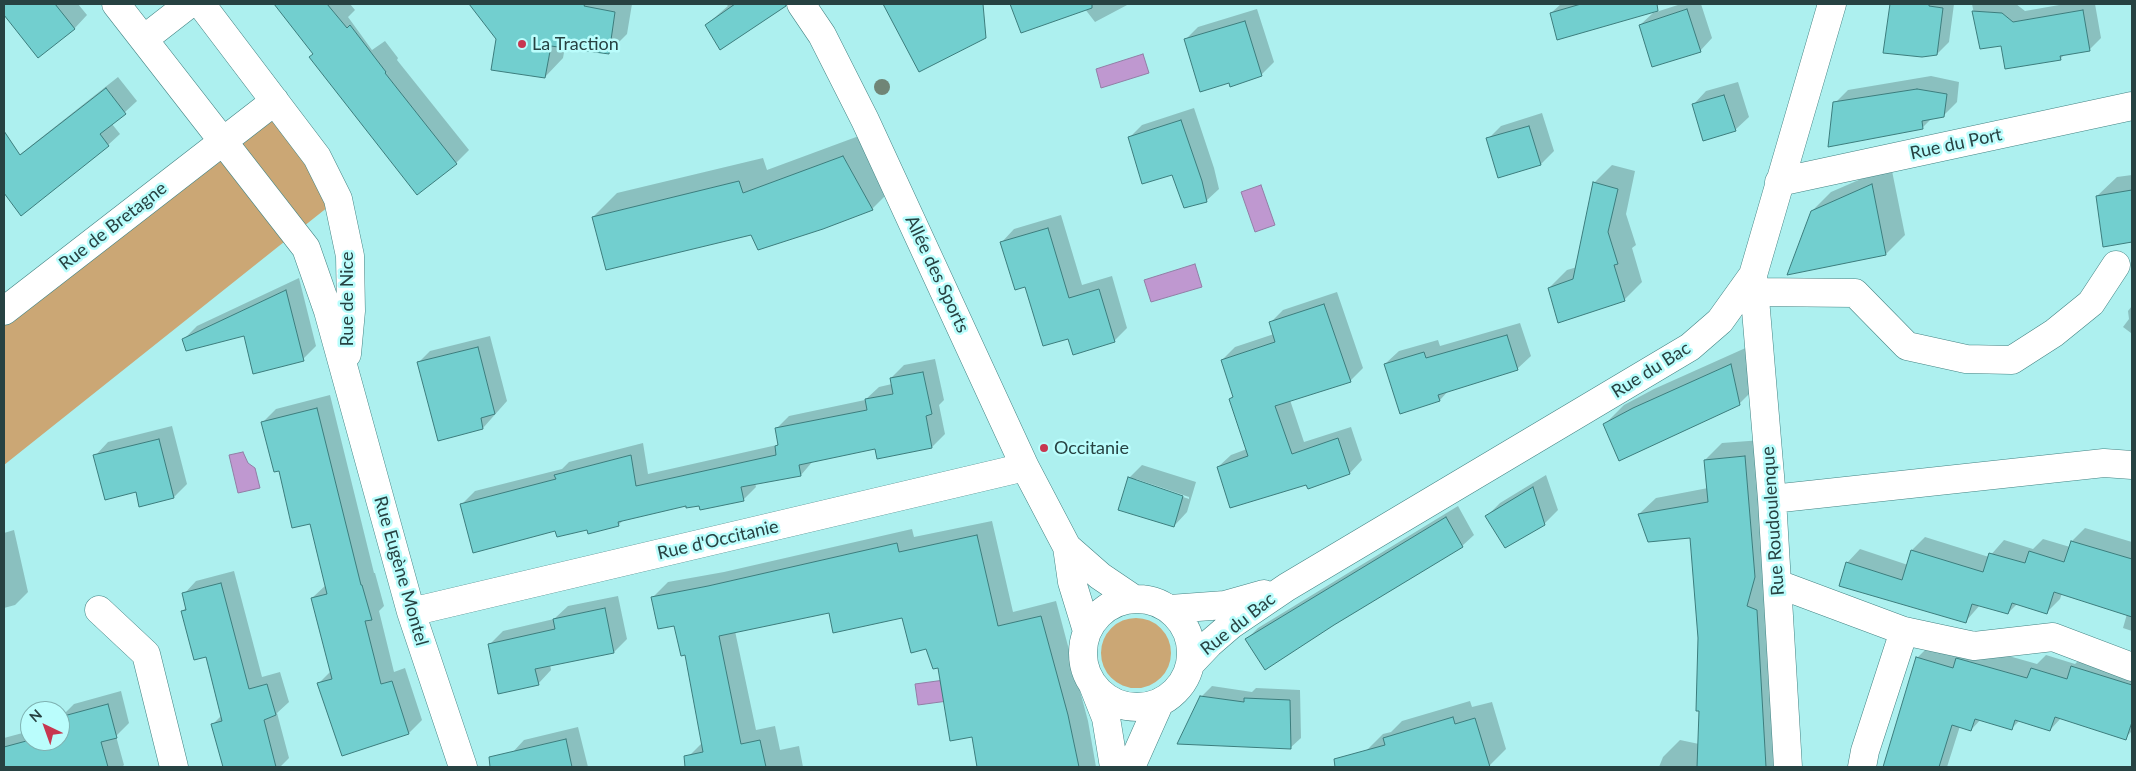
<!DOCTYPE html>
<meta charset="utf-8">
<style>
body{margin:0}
#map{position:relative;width:2136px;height:771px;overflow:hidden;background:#adf0ef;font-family:Lato,sans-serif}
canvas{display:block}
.frame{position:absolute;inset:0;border:5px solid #274242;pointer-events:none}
.north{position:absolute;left:20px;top:701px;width:50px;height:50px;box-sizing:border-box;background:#bafdfc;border:1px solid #7fb2b2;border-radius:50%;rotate:318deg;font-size:14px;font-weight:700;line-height:20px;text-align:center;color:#274242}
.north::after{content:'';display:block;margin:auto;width:18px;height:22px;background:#c73750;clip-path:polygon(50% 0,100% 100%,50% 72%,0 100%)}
</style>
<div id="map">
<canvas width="2136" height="771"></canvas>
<div class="frame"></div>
<div class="north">N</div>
</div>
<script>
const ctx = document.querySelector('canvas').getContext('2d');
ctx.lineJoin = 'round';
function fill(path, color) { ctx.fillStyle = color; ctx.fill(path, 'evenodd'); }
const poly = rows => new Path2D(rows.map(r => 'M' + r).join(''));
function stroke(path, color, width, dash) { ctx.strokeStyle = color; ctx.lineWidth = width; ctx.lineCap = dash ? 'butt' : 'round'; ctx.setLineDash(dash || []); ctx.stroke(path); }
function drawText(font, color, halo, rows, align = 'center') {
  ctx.font = font + ' Lato,sans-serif'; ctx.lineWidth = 5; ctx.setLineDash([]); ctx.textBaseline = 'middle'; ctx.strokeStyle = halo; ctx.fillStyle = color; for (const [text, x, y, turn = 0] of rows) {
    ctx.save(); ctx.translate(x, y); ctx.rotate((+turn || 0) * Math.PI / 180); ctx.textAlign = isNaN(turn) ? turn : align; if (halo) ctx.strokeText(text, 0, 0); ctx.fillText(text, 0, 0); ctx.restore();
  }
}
fill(poly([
 [275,101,338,199,4,465,4,314],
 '1101 653a35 35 0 1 1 70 0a35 35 0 1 1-70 0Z'
]), '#cba775');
const water = poly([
 [1143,54,1149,73,1101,88,1096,69,1143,54],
 [1261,185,1275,225,1255,232,1241,192,1261,185],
 [1195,264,1202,287,1151,302,1144,280,1195,264],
 [243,452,248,463,255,468,260,488,238,493,229,455,243,452],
 [952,679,955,700,918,705,915,684,952,679]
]);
fill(water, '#bf98d0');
stroke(water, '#917ea5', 1);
fill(poly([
 [5,4,78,4,87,15,74,29,12,14],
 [282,4,350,4,355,10,348,17,372,50,385,41,398,58,397,60,469,150,456,163,314,54,278,8],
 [471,4,632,4,627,34,608,53,565,47,563,58,545,77,497,39],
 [726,4,779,4,706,25,728,6],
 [885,4,960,4,978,34,920,70],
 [1011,4,1129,4,1095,22,1085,9,1021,31],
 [1561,4,1626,4,1628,9,1551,13],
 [1681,4,1701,4,1712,38,1700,51,1640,25,1653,13],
 [1891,4,1954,4,1949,42,1937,54,1885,52],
 [1972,4,2016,4,2025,11,2065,4,2095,4,2101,38,2089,50,2065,54,2060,59,2003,45,1981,48],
 [1257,9,1274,62,1261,75,1186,39,1198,27],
 [1931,76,1959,82,1957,102,1944,115,1932,118,1922,128,1835,103,1848,90],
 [118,77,137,101,112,124,120,134,108,145,21,214,4,191,4,167],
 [1738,82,1749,117,1735,130,1693,105,1706,91],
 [1194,108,1214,168,1219,189,1206,201,1129,138,1142,125],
 [1542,113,1554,151,1541,164,1488,139,1501,126],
 [867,133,896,185,872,209,751,234,593,217,617,193,763,158,767,170],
 [1612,165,1635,171,1626,214,1636,245,1632,248,1642,282,1624,300,1549,288,1567,270,1577,267,1594,183],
 [1891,166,1905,235,1886,254,1812,211,1831,192],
 [2132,175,2132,241,2105,245,2097,196,2117,177],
 [1061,215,1082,285,1112,276,1127,328,1114,341,1069,338,1026,286,1001,243,1014,229],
 [299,278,316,346,303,359,245,335,184,339,197,326],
 [1337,292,1363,368,1350,381,1290,400,1304,442,1351,427,1362,460,1350,473,1307,483,1218,467,1231,455,1247,449,1231,399,1234,396,1222,360,1235,347,1274,334,1270,323,1283,310],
 [2132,306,2132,341,2131,333,2123,327,2129,319,2128,311],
 [1520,323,1531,356,1517,369,1449,390,1440,400,1401,412,1385,364,1399,351,1438,340,1440,346],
 [490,336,507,401,483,428,439,439,418,363,430,351],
 [1750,346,1758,385,1739,404,1605,424,1624,405,1654,389],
 [935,359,944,400,939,405,945,434,932,447,876,448,813,461,801,475,755,483,756,487,743,500,687,505,625,519,618,525,588,529,556,530,462,504,475,491,562,469,569,462,643,443,648,474,777,445,779,443,776,429,789,416,865,400,879,387,892,384,891,378,904,365],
 [330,395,374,573,375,573,384,606,379,611,394,672,405,668,422,720,409,733,342,755,318,684,331,671,312,598,326,585,311,522,280,469,263,422,276,409],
 [172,426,187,484,174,497,136,491,95,456,108,442],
 [1762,440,1771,559,1763,590,1774,593,1783,767,1659,767,1663,757,1680,740,1699,744,1699,638,1691,536,1639,514,1656,498,1708,488,1705,460,1722,443],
 [1142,465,1196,482,1187,512,1174,526,1129,478],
 [1136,479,1189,497,1189,499,1136,481],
 [1546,475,1558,510,1544,524,1487,516,1500,503],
 [1458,506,1474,535,1462,546,1247,639,1258,628],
 [992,521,1013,612,1056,601,1088,721,1096,767,979,767,973,736,939,666,903,616,830,611,735,631,756,730,775,726,780,750,799,746,803,767,693,767,690,755,703,742,686,654,675,624,653,597,668,582,724,572,912,529,914,537],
 [2085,528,2132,542,2132,631,2123,628,2127,614,2062,593,2060,599,2047,612,2018,603,2008,613,1980,605,1966,621,1847,563,1860,549,1908,565,1912,550,1925,537,1989,557,2004,540,2033,549,2043,539,2070,547,2072,541],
 [14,530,28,592,15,605,4,608,4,533],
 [234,571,262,677,280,672,289,702,277,713,289,758,280,767,224,767,213,724,222,715,207,655,182,611,187,607,184,594,196,581],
 [618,596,627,639,614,652,550,664,551,670,538,684,490,644,503,631,554,619,568,606],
 [1931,644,1970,645,2037,664,2046,655,2075,664,2086,653,2132,668,2132,731,2125,738,2061,718,2050,730,2020,720,2011,729,1981,719,1971,730,1960,726,1947,767,1883,767,1917,658],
 [1212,686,1252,692,1256,688,1300,690,1301,738,1290,748,1201,697],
 [121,691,129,723,116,736,124,765,122,767,4,767,4,738,30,731,30,741,60,741,61,717,74,704],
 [1470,701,1472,707,1492,702,1506,749,1489,766,1370,767,1366,751,1383,734,1391,732,1402,721],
 [578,727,588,767,515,767,512,753,524,740]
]), '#0003');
const building = poly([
 [4,4,55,4,75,29,38,58,4,15,4,4],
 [274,4,327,4,347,28,350,25,386,72,385,73,457,164,417,195,309,57,313,54,274,4],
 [469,4,585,4,584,6,615,12,609,54,551,46,545,78,491,70,496,39,469,4],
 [735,4,786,4,786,6,720,50,705,25,735,4],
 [883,4,983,4,986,38,919,72,883,4],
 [1010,4,1092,4,1092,8,1021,33,1010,4],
 [1581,4,1657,4,1658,11,1557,40,1550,13,1581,4],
 [1890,4,1929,4,1929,6,1943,8,1937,55,1922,57,1883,53,1890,4],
 [1687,9,1701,52,1652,67,1639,25,1687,9],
 [2083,10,2090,51,2060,56,2061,60,2005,69,2001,46,1980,49,1972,11,2002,13,2013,22,2083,10],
 [1245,21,1262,76,1230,87,1229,83,1200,92,1184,39,1245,21],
 [106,88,126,114,100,134,109,146,21,216,4,193,4,131,20,155,106,88],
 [1917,89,1947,94,1944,117,1922,121,1923,129,1828,147,1833,102,1917,89],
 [1724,95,1736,131,1703,141,1692,104,1724,95],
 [1181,120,1202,181,1207,202,1184,208,1172,175,1142,184,1128,137,1181,120],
 [1529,126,1541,165,1498,178,1486,138,1529,126],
 [843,156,873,210,823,229,758,250,751,235,606,270,592,217,739,181,743,193,843,156],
 [1593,182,1618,189,1608,232,1618,264,1614,265,1625,301,1558,323,1548,288,1573,279,1593,182],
 [1872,184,1886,255,1787,275,1811,211,1872,184],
 [2132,190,2132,242,2103,247,2096,196,2132,190],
 [1048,228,1069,298,1099,289,1115,342,1073,355,1068,339,1043,346,1025,287,1015,290,1000,242,1048,228],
 [286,290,304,361,253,374,244,336,186,351,182,339,286,290],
 [1324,304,1351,382,1275,406,1292,454,1338,438,1350,474,1308,489,1306,485,1230,508,1217,467,1248,456,1229,399,1233,397,1221,360,1275,342,1269,322,1324,304],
 [1507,335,1518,370,1438,395,1440,401,1400,414,1384,364,1424,352,1426,358,1507,335],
 [478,347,495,414,481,418,483,429,438,441,417,362,478,347],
 [1731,364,1740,405,1619,461,1603,424,1633,408,1731,364],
 [923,372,932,414,926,416,932,448,877,459,875,449,799,465,801,476,741,487,744,501,700,510,699,506,686,508,686,506,618,522,619,526,588,534,587,530,557,537,555,531,473,553,460,504,556,479,554,475,631,455,636,486,776,455,775,446,778,445,775,428,867,410,865,399,893,394,890,378,923,372],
 [317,408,361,585,362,585,372,620,365,621,381,684,392,681,409,734,342,756,317,683,332,679,311,598,327,594,310,524,292,528,279,471,274,472,261,422,317,408],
 [159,439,174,498,139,507,136,492,105,500,93,455,159,439],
 [1745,456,1755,577,1747,606,1757,610,1766,767,1697,767,1699,711,1696,711,1698,638,1690,538,1648,542,1638,514,1708,502,1704,460,1745,456],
 [1128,477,1183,496,1174,527,1118,510,1128,477],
 [1533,487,1545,525,1505,548,1485,516,1533,487],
 [1446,517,1463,547,1334,625,1265,670,1245,639,1446,517],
 [977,535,998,626,1041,616,1068,715,1079,767,977,767,972,737,950,741,938,668,933,669,926,649,911,653,902,618,833,633,829,613,719,636,741,744,760,740,766,767,685,767,684,756,703,752,685,655,681,656,674,626,658,629,651,597,708,586,897,543,899,552,977,535],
 [2071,541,2132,559,2132,617,2054,592,2047,614,2012,603,2008,614,1972,604,1966,623,1839,586,1846,562,1902,580,1911,550,1983,572,1989,553,2025,563,2029,551,2064,562,2071,541],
 [221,583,249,689,267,684,276,715,264,720,276,767,223,767,211,724,222,721,206,657,194,660,181,611,186,610,182,593,221,583],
 [605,608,614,653,535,669,539,685,498,694,488,644,555,629,553,619,605,608],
 [1916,657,1953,668,1956,658,2027,678,2031,668,2067,679,2071,666,2132,685,2132,722,2126,740,2055,717,2050,731,2015,720,2012,730,1975,719,1971,731,1952,725,1939,767,1883,767,1916,657],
 [1200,696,1244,702,1244,698,1290,700,1291,749,1177,744,1200,696],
 [108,704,117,738,101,742,108,767,4,767,4,747,30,740,60,741,60,717,108,704],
 [1453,717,1455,724,1475,718,1490,767,1335,767,1334,759,1385,745,1383,738,1453,717],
 [566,739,572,767,490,767,489,757,566,739]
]);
fill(building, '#72cfcf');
stroke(building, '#3c7d7d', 1);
const minor = poly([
 [116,4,306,248,328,311,411,612,463,767],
 [201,4,317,157,338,199,350,256,351,311,347,354],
 [801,4,822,35,865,120,1025,467,1067,547,1072,582,1087,631],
 [144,39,189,4],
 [1779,182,2132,106],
 [1753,275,1772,499,1788,767],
 [1756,292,1855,293,1907,346,1966,359,2012,360,2054,333,2091,303,2116,265],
 [4,311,275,101],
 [1772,499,2104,463,2132,465],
 [1067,547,1100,576,1134,599],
 [1778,584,1904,631,1974,646,2053,637,2132,667],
 '1083 653a54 54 0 1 1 108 0a54 54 0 1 1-108 0Z',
 [1170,609,1225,605,1264,594],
 [99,610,146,654,174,767],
 [411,612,1025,467],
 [1191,663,1209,644,1231,625,1287,587,1690,347,1720,321,1753,275,1832,4],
 [1093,685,1106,718,1114,767],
 [1131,767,1159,704],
 [1862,767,1865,751,1904,631]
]);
stroke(minor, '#438383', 29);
stroke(minor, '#fff', 28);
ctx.fillStyle = '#708576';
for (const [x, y] of [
 [882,87]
]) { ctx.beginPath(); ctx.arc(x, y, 8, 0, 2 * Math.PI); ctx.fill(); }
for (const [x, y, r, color] of [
 [522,44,5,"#c73750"],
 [1044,448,5,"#c73750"]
]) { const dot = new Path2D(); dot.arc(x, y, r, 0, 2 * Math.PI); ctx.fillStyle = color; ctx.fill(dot); stroke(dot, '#bafdfc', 2); }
drawText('18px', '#274242', '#bafdfc', [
 ["La Traction",532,44],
 ["Occitanie",1054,448]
], 'left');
drawText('18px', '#274242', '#bafdfc', [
 ["Rue du Port",1956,144,-12],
 ["Rue de Bretagne",113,226,-38],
 ["Allée des Sports",937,274,65],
 ["Rue de Nice",347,299,-90],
 ["Rue du Bac",1651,370,-32],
 ["Rue Roudoulenque",1773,521,-94],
 ["Rue d'Occitanie",718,540,-13],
 ["Rue Eugène Montel",401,571,74],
 ["Rue du Bac",1238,624,-38]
]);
</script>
